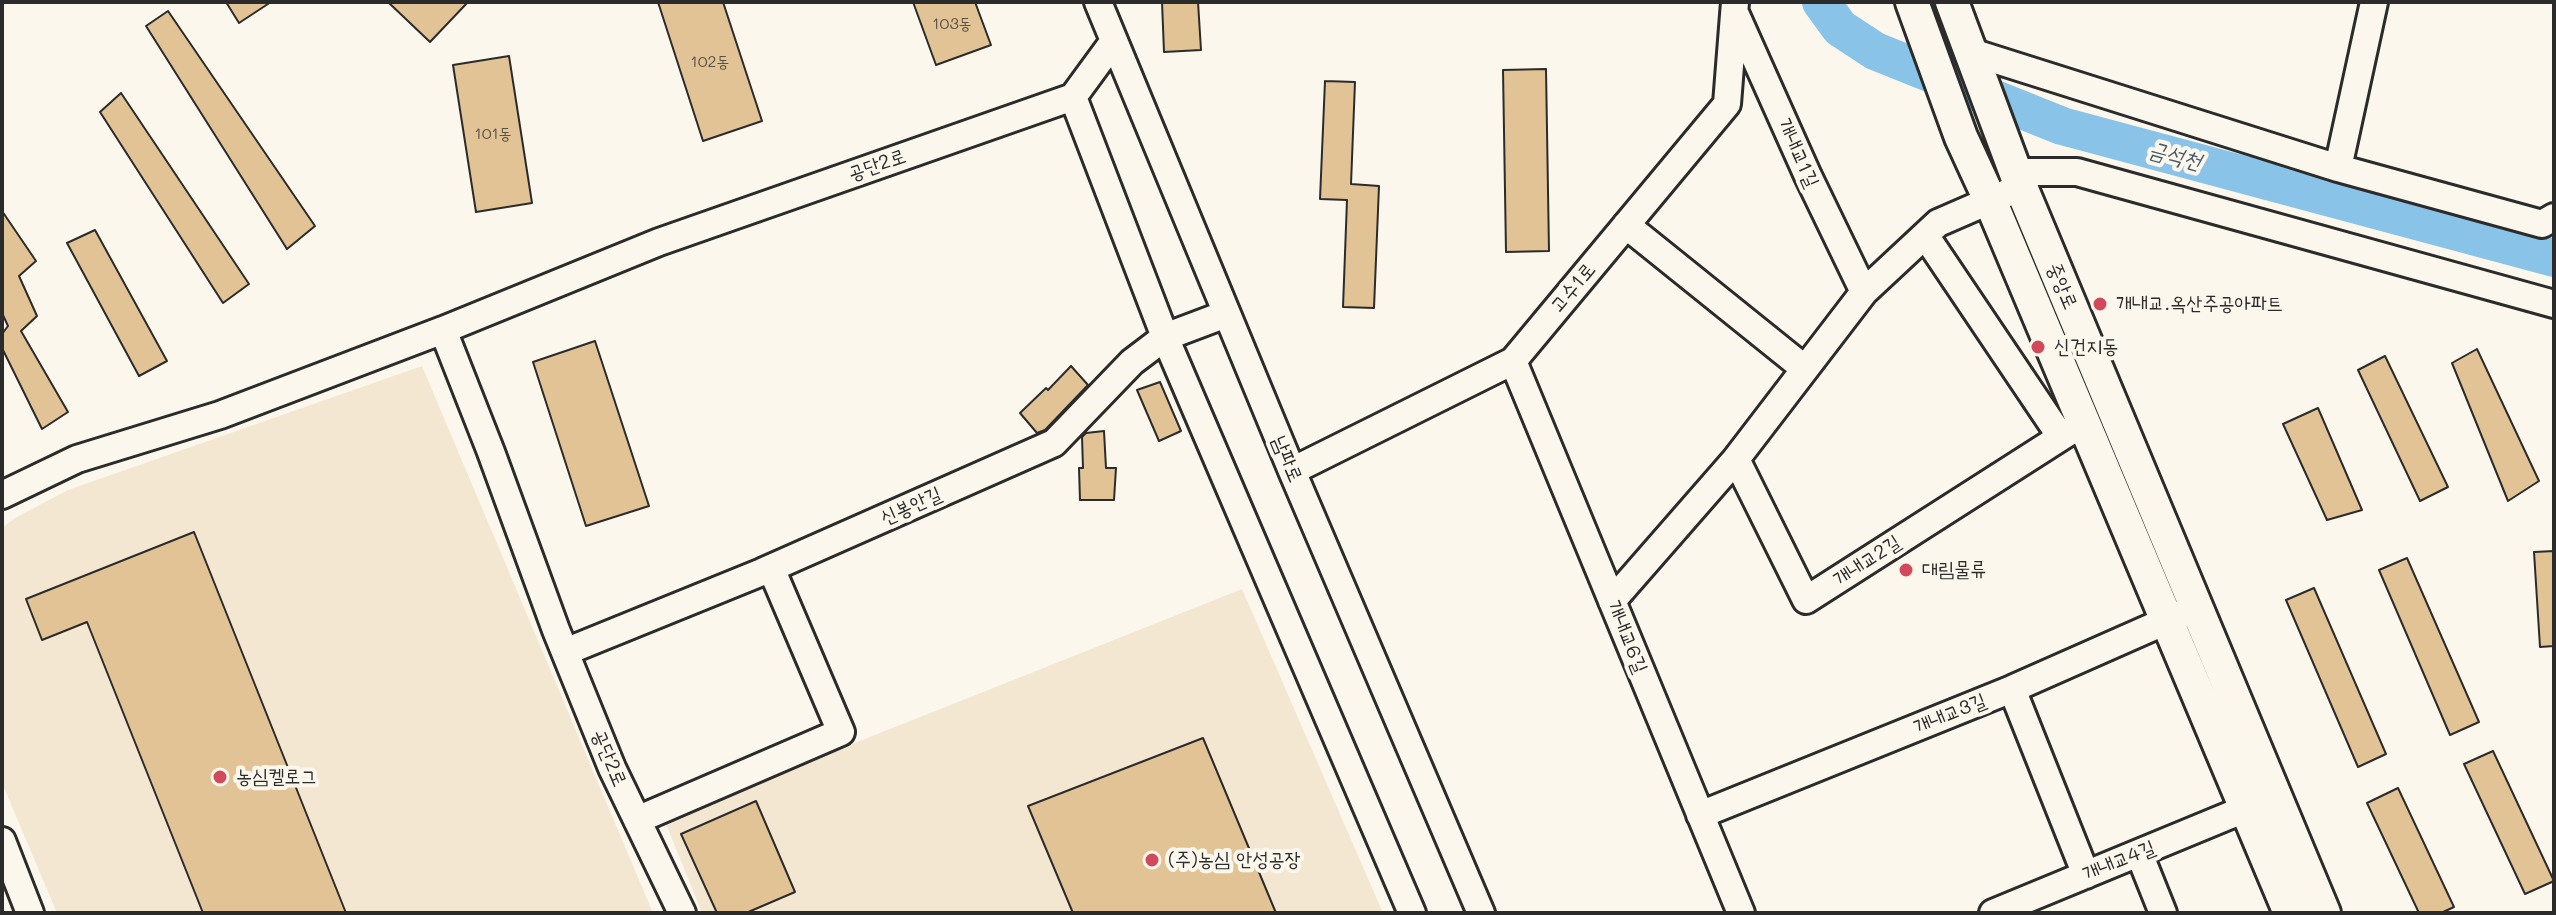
<!DOCTYPE html>
<meta charset="utf-8">
<style>
body{margin:0}
#map{position:relative;width:2556px;height:915px;overflow:hidden;background:#fbf7ec;font-family:Mali,sans-serif}
canvas{display:block}
.frame{position:absolute;inset:0;border:4px solid #2b2b2b;pointer-events:none}
</style>
<div id="map">
<canvas width="2556" height="915"></canvas>
<div class="frame"></div>
</div>
<script>
const ctx = document.querySelector('canvas').getContext('2d');
ctx.lineJoin = 'round';
function fill(path, color) { ctx.fillStyle = color; ctx.fill(path, 'evenodd'); }
const poly = rows => new Path2D(rows.map(r => 'M' + r).join(''));
function stroke(path, color, width, dash) { ctx.strokeStyle = color; ctx.lineWidth = width; ctx.lineCap = dash ? 'butt' : 'round'; ctx.setLineDash(dash || []); ctx.stroke(path); }
function drawText(font, color, halo, rows, align = 'center') {
  ctx.font = font + ' Mali,"Poor Story",sans-serif'; ctx.lineWidth = 8; ctx.setLineDash([]); ctx.textBaseline = 'middle'; ctx.strokeStyle = halo; ctx.fillStyle = color; for (const [text, x, y, turn = 0] of rows) {
    ctx.save(); ctx.translate(x, y); ctx.rotate((+turn || 0) * Math.PI / 180); ctx.textAlign = isNaN(turn) ? turn : align; if (halo) ctx.strokeText(text, 0, 0); ctx.fillText(text, 0, 0); ctx.restore();
  }
}
fill(poly([
 [422,366,653,913,57,913,2,783,2,528,15,518,68,490],
 [1242,589,1383,913,702,913,664,819]
]), '#f4e7d2');
stroke(poly([
 [1821,2,1840,28,1875,51,2062,126,2554,258]
]), '#89c3e8', 38);
const building = poly([
 [226,2,271,2,239,23,226,2],
 [388,2,468,2,430,42,388,2],
 [658,2,723,2,762,121,703,141,658,2],
 [913,2,975,2,991,45,936,65,913,2],
 [1162,2,1198,2,1201,50,1164,52,1162,2],
 [168,11,315,226,287,249,146,26,168,11],
 [509,56,532,203,476,212,453,65,509,56],
 [1546,69,1549,251,1506,252,1503,70,1546,69],
 [1325,81,1355,82,1351,184,1379,186,1374,308,1343,307,1347,200,1320,199,1325,81],
 [121,93,249,284,223,303,100,112,121,93],
 [2,211,36,261,19,276,37,316,21,331,68,412,42,429,2,348,2,334,8,326,2,313,2,211],
 [95,230,167,361,139,376,67,243,95,230],
 [595,341,649,506,586,526,533,362,595,341],
 [2477,349,2539,481,2508,501,2452,363,2477,349],
 [2385,356,2448,487,2420,501,2358,370,2385,356],
 [1071,366,1088,385,1045,430,1037,433,1020,413,1046,388,1048,390,1071,366],
 [1160,382,1181,431,1159,441,1137,390,1160,382],
 [2318,408,2362,510,2327,520,2283,424,2318,408],
 [1104,431,1106,468,1116,468,1114,500,1080,500,1079,468,1083,468,1082,437,1086,433,1104,431],
 [194,532,346,913,203,913,87,622,42,640,26,599,194,532],
 [2554,551,2554,646,2540,647,2534,552,2554,551],
 [2407,558,2479,722,2450,735,2379,570,2407,558],
 [2314,588,2386,754,2358,767,2286,600,2314,588],
 [1203,738,1276,913,1073,913,1028,806,1203,738],
 [2493,751,2554,881,2525,894,2464,764,2493,751],
 [2398,788,2454,907,2441,913,2419,913,2367,803,2398,788],
 [756,801,795,892,746,913,717,913,681,834,756,801]
]);
fill(building, '#e2c395');
stroke(building, '#2b2b2b', 2);
const minor = poly([
 [1098,2,1292,471,1481,913],
 [1736,15,1808,176,1864,292],
 [1971,52,2338,168,2542,224,2554,217],
 [1073,97,1165,337,1412,913],
 [1073,97,1114,41],
 [2338,168,2374,2],
 [2016,172,2077,172,2554,304],
 [1626,225,1805,369],
 [1925,235,2061,437],
 [443,330,491,452,556,630,612,768,682,913],
 [1513,361,1741,913],
 [1736,459,1806,600,2083,423],
 [1292,471,1513,361,1727,104,1735,2],
 [2,495,77,459,220,415,443,330,659,242,1073,97],
 [1612,601,1736,459,1864,292,1938,223,2007,193],
 [565,652,762,572,1054,443,1132,362,1165,337,1226,314],
 [2012,689,2086,875],
 [1700,815,2012,689,2184,613],
 [637,820,841,732,771,568],
 [2,841,30,913],
 [2139,853,2163,913],
 [1993,913,2245,809]
]);
const major = poly([
 [1912,2,1961,137,1990,200,2290,913],
 [1952,2,2021,187,2324,913]
]);
stroke(minor, '#2b2b2b', 32);
stroke(major, '#2b2b2b', 38);
stroke(minor, '#fbf7ec', 26);
stroke(major, '#fbf7ec', 32);
for (const [x, y, r, color] of [
 [2100,304,8,"#d1495b"],
 [2038,347,8,"#d1495b"],
 [1906,570,8,"#d1495b"],
 [220,777,8,"#d1495b"],
 [1152,860,8,"#d1495b"]
]) { const dot = new Path2D(); dot.arc(x, y, r, 0, 2 * Math.PI); ctx.fillStyle = color; ctx.fill(dot); stroke(dot, '#fbf7ec', 3); }
drawText('16px', '#595146', null, [
 ["103동",952,24],
 ["102동",710,62],
 ["101동",493,134]
]);
drawText('20px', '#2b2b2b', '#fbf7ec', [
 ["개내교1길",1798,153,66],
 ["공단2로",877,165,-19],
 ["중앙로",2062,286,67],
 ["고수1로",1573,288,-50],
 ["남파로",1287,459,67],
 ["신봉안길",911,506,-24],
 ["개내교2길",1867,561,-33],
 ["개내교6길",1627,637,68],
 ["개내교3길",1950,714,-22],
 ["공단2로",609,758,67],
 ["개내교4길",2119,861,-22]
]);
drawText('20px', '#2b2b2b', '#fbf7ec', [
 ["개내교.옥산주공아파트",2116,304],
 ["신건지동",2054,347],
 ["대림물류",1922,570],
 ["농심켈로그",236,777],
 ["(주)농심 안성공장",1168,860]
], 'left');
drawText('italic 22px', '#475964', '#fbf7ec', [
 ["금석천",2175,156,15]
]);
</script>
